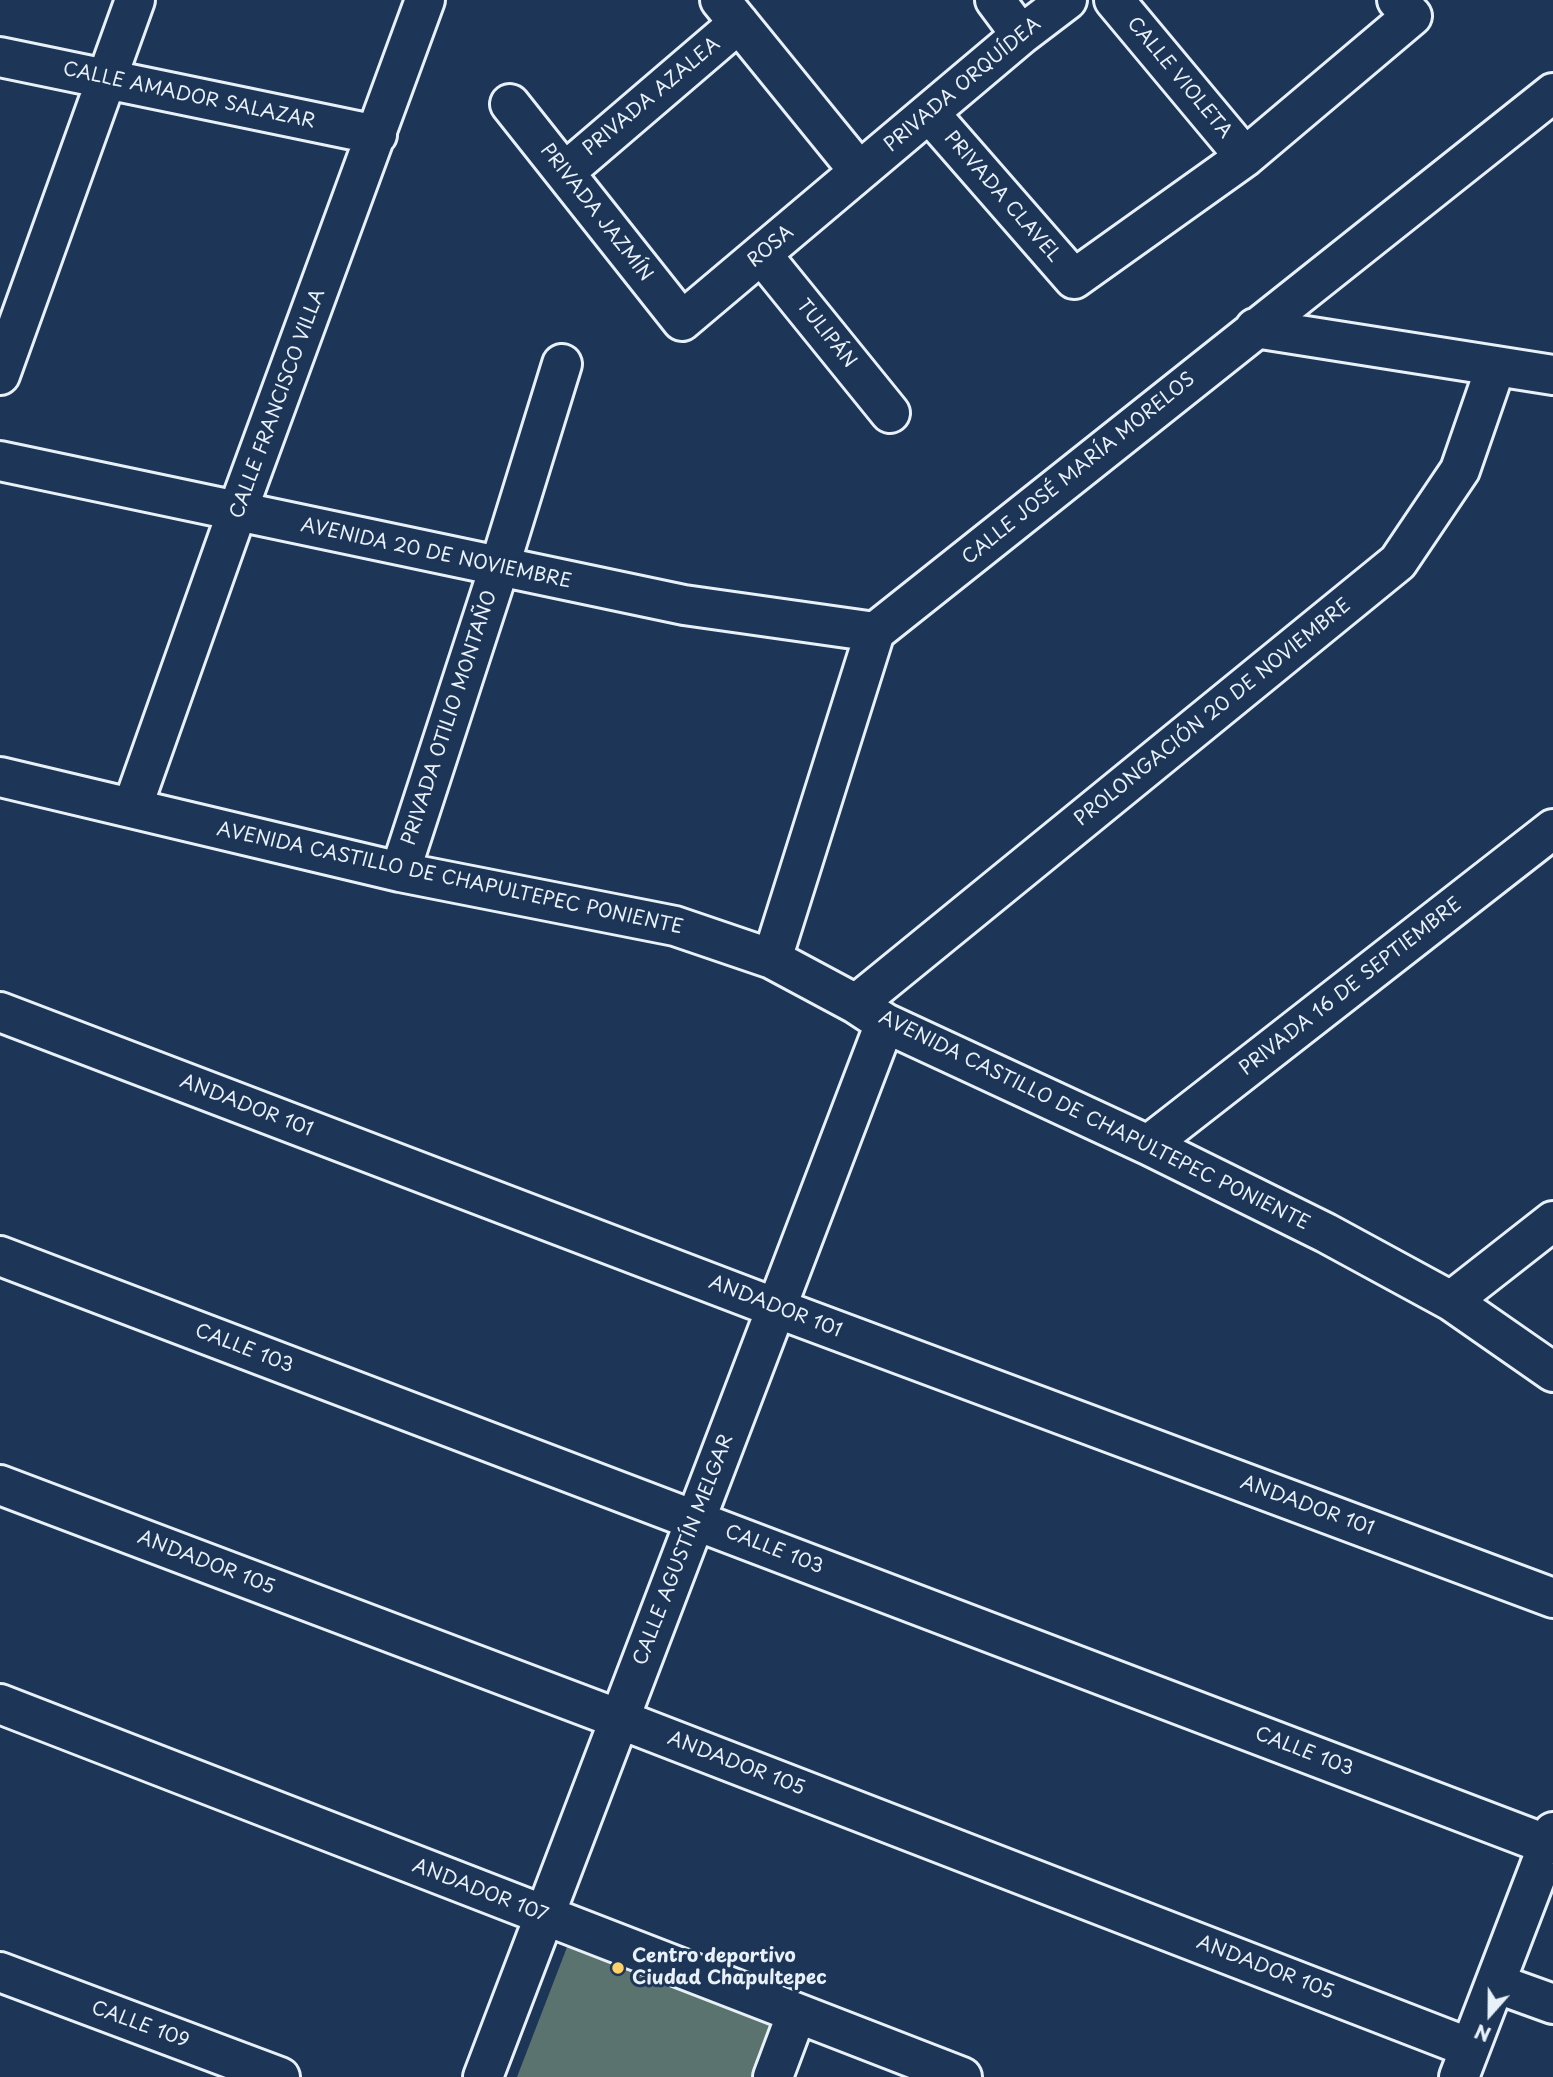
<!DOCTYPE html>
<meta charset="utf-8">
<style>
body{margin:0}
#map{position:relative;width:1553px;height:2077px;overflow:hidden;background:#1d3557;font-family:"Playpen Sans",sans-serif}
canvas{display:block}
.north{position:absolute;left:1455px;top:1979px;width:70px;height:70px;-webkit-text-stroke:5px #1d3557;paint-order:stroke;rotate:201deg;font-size:19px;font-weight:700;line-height:28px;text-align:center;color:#e8f1f8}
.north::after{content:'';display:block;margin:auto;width:24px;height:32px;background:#e8f1f8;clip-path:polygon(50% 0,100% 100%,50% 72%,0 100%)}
</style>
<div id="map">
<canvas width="1553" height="2077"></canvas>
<div class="north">N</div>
</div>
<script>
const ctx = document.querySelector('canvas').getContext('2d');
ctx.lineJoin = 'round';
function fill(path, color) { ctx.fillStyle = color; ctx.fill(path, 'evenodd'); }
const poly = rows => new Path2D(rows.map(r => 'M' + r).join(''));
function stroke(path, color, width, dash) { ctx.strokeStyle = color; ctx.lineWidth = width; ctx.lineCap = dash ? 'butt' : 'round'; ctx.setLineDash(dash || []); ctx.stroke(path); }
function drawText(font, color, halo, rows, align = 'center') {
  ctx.font = font + ' "Playpen Sans",sans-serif'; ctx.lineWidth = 6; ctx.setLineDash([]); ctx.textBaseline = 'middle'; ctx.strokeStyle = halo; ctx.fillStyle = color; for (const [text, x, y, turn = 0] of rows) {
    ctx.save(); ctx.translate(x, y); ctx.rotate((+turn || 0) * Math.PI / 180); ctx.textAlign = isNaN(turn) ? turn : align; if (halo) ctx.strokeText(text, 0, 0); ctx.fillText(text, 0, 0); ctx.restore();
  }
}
fill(poly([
 [574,1929,780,2007,752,2077,517,2077]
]), '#5b736e');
const minor = poly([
 [720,0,859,171],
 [995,0,1021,35],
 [1114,0,1245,157],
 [0,57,377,135],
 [510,104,682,321,1021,35,1067,0],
 [930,114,1074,279,1245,157,1412,16,1397,0],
 [565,172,739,23],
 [762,255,890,413],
 [1255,328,1553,375],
 [0,375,135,0],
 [0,461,684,605,875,632],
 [0,777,400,872,675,926,772,959,856,1004,885,1023,1148,1145,1326,1233,1451,1301,1553,1372],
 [132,808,237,512,425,0],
 [400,872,499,568,562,364],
 [772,959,875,632,1553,93],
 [856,1004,1398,562,1460,470,1496,366],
 [0,1012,776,1308,1553,1598],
 [1148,1145,1553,829],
 [0,1256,1548,1845],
 [1451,1301,1553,1221],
 [0,1485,619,1719,1470,2048],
 [0,1704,962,2077],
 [0,1972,280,2077],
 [1495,1983,1553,2004],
 [483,2077,885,1023],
 [773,2077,797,2013],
 [1459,2077,1553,1832]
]);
stroke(minor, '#e8f1f8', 44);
stroke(minor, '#1d3557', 38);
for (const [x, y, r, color] of [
 [618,1968,7,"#ffd166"]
]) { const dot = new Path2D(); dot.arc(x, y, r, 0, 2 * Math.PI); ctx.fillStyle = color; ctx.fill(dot); stroke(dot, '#1d3557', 2.5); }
drawText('19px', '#e8f1f8', '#1d3557', [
 ["CALLE VIOLETA",1179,78,50],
 ["PRIVADA ORQUÍDEA",963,85,-40],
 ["CALLE AMADOR SALAZAR",189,96,12],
 ["PRIVADA AZALEA",652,97,-40],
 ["PRIVADA CLAVEL",1002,197,49],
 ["PRIVADA JAZMÍN",596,213,52],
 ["ROSA",771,247,-40],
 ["TULIPÁN",826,334,51],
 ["CALLE FRANCISCO VILLA",278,404,-70],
 ["CALLE JOSÉ MARÍA MORELOS",1079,469,-39],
 ["AVENIDA 20 DE NOVIEMBRE",436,554,12],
 ["PROLONGACIÓN 20 DE NOVIEMBRE",1213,713,-39],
 ["PRIVADA OTILIO MONTAÑO",450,718,-72],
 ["AVENIDA CASTILLO DE CHAPULTEPEC PONIENTE",450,879,12],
 ["PRIVADA 16 DE SEPTIEMBRE",1351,987,-38],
 ["ANDADOR 101",246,1106,21],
 ["AVENIDA CASTILLO DE CHAPULTEPEC PONIENTE",1094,1121,26],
 ["ANDADOR 101",775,1307,21],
 ["CALLE 103",244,1349,21],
 ["ANDADOR 101",1307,1506,20],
 ["CALLE AGUSTÍN MELGAR",684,1550,-69],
 ["CALLE 103",774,1550,21],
 ["ANDADOR 105",206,1563,21],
 ["CALLE 103",1304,1752,21],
 ["ANDADOR 105",736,1764,21],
 ["ANDADOR 107",480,1891,21],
 ["ANDADOR 105",1265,1968,21],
 ["CALLE 109",140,2025,20]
]);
drawText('bold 19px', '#e8f1f8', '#1d3557', [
 ["Centro deportivo",632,1957],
 ["Ciudad Chapultepec",632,1979]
], 'left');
</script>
